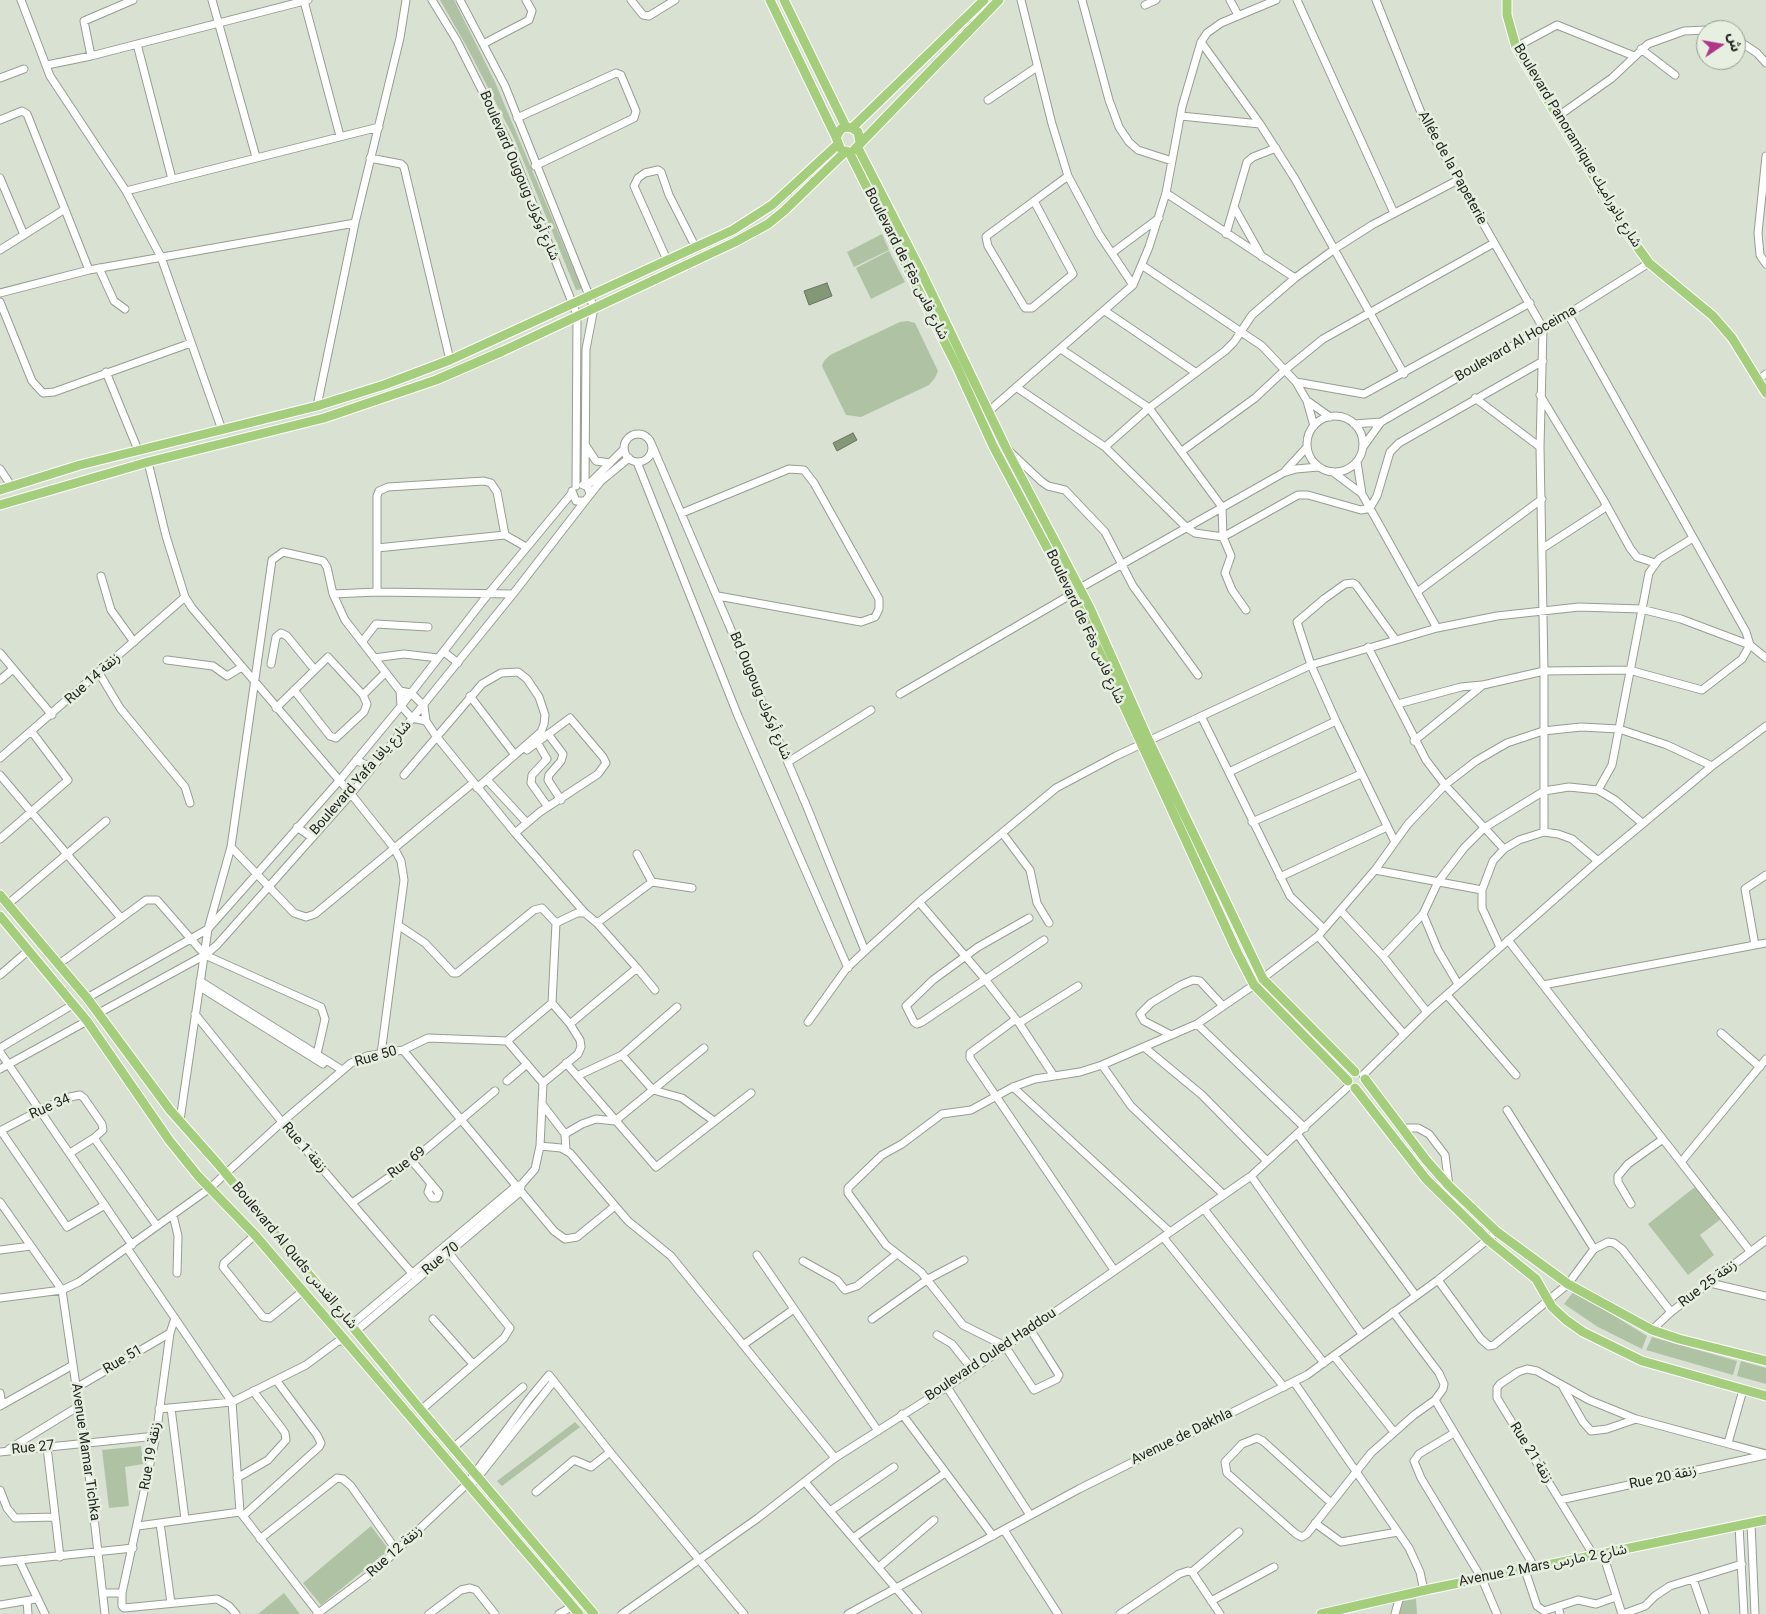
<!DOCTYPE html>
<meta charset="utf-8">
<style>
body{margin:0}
#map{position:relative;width:1766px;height:1614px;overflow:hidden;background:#d9e1d3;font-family:Roboto,"Noto Sans Arabic",sans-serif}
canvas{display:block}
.north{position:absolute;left:1696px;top:20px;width:50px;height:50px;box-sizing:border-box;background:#e6efe0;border:1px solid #989f94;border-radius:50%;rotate:78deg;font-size:14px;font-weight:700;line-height:20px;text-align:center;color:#242722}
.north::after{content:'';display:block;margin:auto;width:18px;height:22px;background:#b03689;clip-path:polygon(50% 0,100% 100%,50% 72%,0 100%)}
</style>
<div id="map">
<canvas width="1766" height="1614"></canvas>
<div class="north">ش</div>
</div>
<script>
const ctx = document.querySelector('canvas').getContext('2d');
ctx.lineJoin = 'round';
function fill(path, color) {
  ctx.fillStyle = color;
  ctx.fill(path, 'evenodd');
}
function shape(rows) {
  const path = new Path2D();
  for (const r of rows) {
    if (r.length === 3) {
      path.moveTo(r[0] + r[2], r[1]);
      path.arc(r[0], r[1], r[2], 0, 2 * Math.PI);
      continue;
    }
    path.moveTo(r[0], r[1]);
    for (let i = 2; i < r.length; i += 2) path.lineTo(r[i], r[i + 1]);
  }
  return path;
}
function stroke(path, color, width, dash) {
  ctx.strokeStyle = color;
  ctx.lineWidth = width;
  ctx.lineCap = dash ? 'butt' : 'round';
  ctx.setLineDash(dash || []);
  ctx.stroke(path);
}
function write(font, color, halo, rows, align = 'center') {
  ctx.font = font + ' Roboto,"Noto Sans Arabic",sans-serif';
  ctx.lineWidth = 5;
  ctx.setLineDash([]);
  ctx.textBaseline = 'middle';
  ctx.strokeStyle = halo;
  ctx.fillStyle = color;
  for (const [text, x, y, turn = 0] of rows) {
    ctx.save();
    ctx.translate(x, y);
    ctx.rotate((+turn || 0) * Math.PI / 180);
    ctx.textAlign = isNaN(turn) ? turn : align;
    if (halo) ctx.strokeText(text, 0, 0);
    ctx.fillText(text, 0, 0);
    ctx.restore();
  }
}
fill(shape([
 [440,0,454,0,495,82,582,289,576,290,514,138,467,47],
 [882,234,889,250,854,267,847,252],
 [889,251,905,282,871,299,856,268],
 [908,321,915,323,938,371,935,378,929,385,861,417,846,415,822,366,824,361,830,355,900,322],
 [1695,1187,1721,1219,1700,1235,1714,1255,1688,1275,1648,1224],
 [1574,1291,1647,1336,1642,1349,1598,1327,1564,1304],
 [1652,1337,1737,1361,1733,1375,1646,1350],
 [1741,1361,1766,1368,1766,1384,1737,1376],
 [575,1422,580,1427,502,1486,497,1481],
 [141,1446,143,1464,125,1467,129,1506,109,1508,102,1450],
 [371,1526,389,1550,321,1605,303,1583],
 [284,1593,300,1614,258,1614],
 [1416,1599,1417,1614,1399,1614,1403,1601]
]), '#b0c2a4');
const water = shape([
 [827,283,832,296,809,305,804,291,827,283],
 [853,433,857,440,837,451,833,443,853,433]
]);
fill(water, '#849777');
stroke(water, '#67755e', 1);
const minor = shape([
 [21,0,50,76,126,191],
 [212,0,256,157],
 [432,0,457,41,509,144,577,315,576,486],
 [460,0,505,86,594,308,586,349,585,485],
 [631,0,643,15,649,16,675,0],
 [1021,0,1052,124,1068,176,1099,234,1133,285],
 [1082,0,1109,100,1119,127,1129,142,1138,150,1172,161],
 [1230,0,1238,15],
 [1297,0,1394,213],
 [1376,0,1424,120,1543,328,1540,447,1544,671,1544,832],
 [304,1,340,136],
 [1145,5,1156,0],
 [1736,39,1757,53,1766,63],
 [1201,42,1260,124,1295,179,1404,374],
 [137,44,172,179],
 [483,44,529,20,532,11,526,0],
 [1516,47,1557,25,1634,56],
 [1641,49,1675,75],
 [91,56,84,21,133,0],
 [47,65,91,56,308,0],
 [0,78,24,69],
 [988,100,1037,67],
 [1181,116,1260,124],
 [1557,117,1612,78,1648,44,1684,31,1706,30],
 [517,118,616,73,621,75,636,111,634,118,535,166],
 [0,120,22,111,27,114,89,270],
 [1766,156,1758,233,1760,255,1766,264],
 [370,158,401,164,404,167,450,360],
 [0,178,24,235],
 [1166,193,1295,278],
 [1034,201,1073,274,1032,308,1025,308,988,246,986,237,988,235,1034,201,1068,176],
 [1234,207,1262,257],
 [1226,234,1247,162,1253,157,1276,148],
 [0,250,65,209],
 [1112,253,1159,218],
 [667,260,634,186,638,178,645,173,658,170,661,172,669,195,696,248],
 [1143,266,1262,346,1296,382,1307,401,1314,426],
 [99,268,114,301,125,309],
 [0,293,89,270,355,223],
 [0,302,32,381,43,393,54,392,191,343],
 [1105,311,1195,372],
 [1061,349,1149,408,1222,507,1223,537,1231,556,1225,573,1232,590,1246,610],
 [106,372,138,450],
 [1758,380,1766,374],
 [1296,382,1364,394,1530,303],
 [1016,387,1105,447,1187,528,1195,533,1223,537,1298,495,1308,495,1361,510,1370,508,1377,496,1390,452,1399,443,1543,361],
 [1540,395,1603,499,1630,548,1637,557,1655,563],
 [1475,398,1540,447],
 [1309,402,1330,417],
 [317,406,355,223,400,38,406,0],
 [989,411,1133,285,1149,247,1166,193,1182,107,1201,42,1207,33,1221,23,1276,0],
 [1335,444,28],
 [1354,424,1381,422],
 [222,430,161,257,126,191,379,127],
 [638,448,14],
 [651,443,807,807,865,951],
 [586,446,596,461,610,463],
 [1105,447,1149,408,1225,351,1234,342,1252,315,1295,278,1336,248,1372,225,1458,180],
 [1363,447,1381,422,1568,314,1649,263],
 [1007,449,1041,481,1048,486,1065,490,1105,532,1133,586,1198,675],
 [1182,451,1255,398,1286,369,1323,339,1494,243],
 [148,462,166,536,185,597,192,608,351,794,394,848,401,861,404,880,381,1054],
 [637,462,738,716,848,968],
 [1357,462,1362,494,1437,628],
 [0,469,12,487],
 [1285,471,1307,447],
 [1333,472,1361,493],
 [583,485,587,486,590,493],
 [587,486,624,449],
 [572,491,576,501,585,501,601,481,629,458],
 [682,513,789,469,804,470,814,483,879,599,879,609,875,617,861,622,718,596],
 [377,548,505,535],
 [1543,548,1603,509,1606,505],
 [101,576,111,610,134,642],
 [1080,588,1283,473,1296,469,1318,467],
 [377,592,377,496,379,491,388,487,484,481,491,483,497,492,505,535,526,547],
 [1417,592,1542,499],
 [333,594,327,567,323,561,283,552,272,560,231,847,294,913,306,917,315,914,473,783],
 [1395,639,1356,585,1353,583,1345,584,1324,599,1297,622,1311,665,1336,721,1395,842],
 [362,642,376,624,428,627],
 [1368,647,1426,760,1445,785,1504,849],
 [444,652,458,663],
 [0,653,52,715],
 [374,658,404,654,438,658],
 [167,660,213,666,227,676,242,667],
 [271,664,276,637,281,633,287,636,314,669],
 [99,673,120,708,185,787,190,803],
 [0,680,13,669],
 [294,690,330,736,336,738,364,712,367,704,363,695],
 [400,691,411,693,424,706,426,721,436,736,515,833,585,913],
 [900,694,1072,594],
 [470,696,515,755],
 [1398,704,1461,687,1482,685],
 [276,708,328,657,363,695,385,673],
 [1201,716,1290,896,1324,929],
 [426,721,412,718,401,706,400,691,345,620,333,594,377,592,513,594],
 [548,734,563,754,561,761,549,775,548,780,561,800],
 [1414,741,1483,685,1544,671,1629,670,1702,690,1742,659,1750,645,1746,632,1568,314],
 [537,742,547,759,532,775,531,783,548,807],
 [0,758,185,597],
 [356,760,372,768],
 [788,762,871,710],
 [1229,772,1336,721],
 [0,775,121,918],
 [404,775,482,684,501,673,518,672,527,679,539,697,545,715,544,724,541,732,477,788],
 [489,782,527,823],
 [1598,790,1612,765,1649,573,1659,559,1693,538],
 [1252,822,1361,774],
 [297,827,311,837],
 [515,833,540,812,598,774,606,763,603,757,570,718,527,750],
 [1003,834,1030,870,1037,903,1049,923],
 [0,839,68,780,32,732],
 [1375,870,1482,890],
 [1280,877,1387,827],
 [652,882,692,888],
 [919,902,984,978,1019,1023,1054,1076],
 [8,904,106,821],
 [1341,911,1383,956,1427,1012],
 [1029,918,978,947,933,980,906,1006,914,1022,917,1024,922,1022,1044,940],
 [597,923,652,882,637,854],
 [398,925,425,943,453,973,457,973,534,910,542,908,556,923],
 [1318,936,1404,1034],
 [1508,940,1750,1251],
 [1755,945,1745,889,1766,875],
 [1500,947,1482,908,1482,890,1493,861,1504,849,1519,840,1544,832,1558,834,1572,839,1598,861],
 [1383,956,1423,914],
 [59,964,146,900,157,900,205,955,321,1007,325,1019,317,1054],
 [637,968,655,990],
 [0,975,29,950],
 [200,981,342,1070],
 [1458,984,1438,950,1423,914,1438,882,1464,848,1484,828,1544,791,1569,787,1598,790,1615,800,1642,823],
 [1543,985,1766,943],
 [200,987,323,1064],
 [1447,995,1516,1075],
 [87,998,208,929,339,781,401,706,489,593,572,493],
 [552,1003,556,923,577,913,585,913,597,923,637,968,570,1024],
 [99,1013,205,955,217,945,351,794,513,594,585,501],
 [195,1014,282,1122,417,1279],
 [1016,1019,970,1053,970,1058,1114,1270],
 [808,1022,846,969,865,951,919,902,1056,788,1116,756,1311,665,1437,628,1497,616,1579,607,1641,609,1681,619,1750,645,1766,658],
 [1019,1023,1078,986],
 [1197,1024,1305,1128],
 [1721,1033,1760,1067],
 [1171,1035,1144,1021,1140,1014,1151,1003,1181,985,1193,980,1200,981,1223,1006],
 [507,1041,543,1083],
 [1144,1047,1202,1095,1267,1161],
 [0,1048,74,1004],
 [403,1050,554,1231,565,1239,577,1237,615,1206],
 [0,1052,132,1245],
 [622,1055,653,1090,682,1098,714,1121],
 [566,1063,656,1167,751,1093],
 [1102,1065,1131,1106,1224,1195],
 [0,1069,87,1021],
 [1363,1075,1427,1012,1598,861,1712,766,1766,726],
 [577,1076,622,1055,677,1007],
 [507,1081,527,1064],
 [1013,1087,1170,1232],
 [542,1104,565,1134,566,1150],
 [1507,1110,1594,1249],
 [180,1120,208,929,231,847],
 [1402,1128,1418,1128,1429,1134,1445,1155,1449,1186],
 [0,1131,40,1110,70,1097,80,1095,84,1098,102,1124,103,1130,94,1138,70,1153],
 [1,1131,67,1227,105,1205],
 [565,1134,582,1124,596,1119,615,1121,704,1048],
 [1298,1135,1416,1296],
 [94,1138,157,1226],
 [540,1146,561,1148,570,1153,628,1221,671,1256,835,1458],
 [412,1161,439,1193,437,1198,432,1198,428,1192,431,1183],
 [1682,1161,1766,1059],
 [1251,1176,1362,1334],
 [0,1202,62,1290,89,1474,105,1614],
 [352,1203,412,1161,495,1091],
 [1631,1204,1618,1182,1618,1176,1628,1164,1663,1139],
 [1204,1209,1324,1363],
 [173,1215,178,1236,177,1273],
 [255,1235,224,1263,223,1267,263,1317,270,1318,303,1291],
 [1163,1237,1284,1387],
 [127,1248,232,1402,240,1512,319,1614],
 [0,1250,31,1246],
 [757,1255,878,1431],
 [803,1261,837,1280,845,1290,857,1286,897,1254],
 [1438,1280,1481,1339,1489,1346,1494,1345,1568,1284,1594,1249,1608,1242,1614,1243,1622,1249,1671,1312],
 [1710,1283,1766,1296],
 [0,1298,62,1290,79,1282,210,1188,282,1122,351,1063,367,1056,403,1050,428,1038,507,1041,552,1003],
 [433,1319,473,1364],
 [872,1319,928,1279,964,1260],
 [351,1325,515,1187,522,1184,535,1169,540,1146,543,1083,578,1054,581,1047,580,1040,570,1024,552,1003],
 [1030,1329,1059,1375,1057,1379,1034,1390,1005,1346,963,1325,921,1272,886,1245,848,1193,848,1188,882,1155,902,1144,942,1114,971,1110,1013,1087,1035,1079,1080,1072,1102,1065,1197,1024,1254,985,1318,936,1375,870,1408,824,1445,785,1476,761,1507,743,1543,731,1581,727,1619,729,1667,745,1712,766],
 [1652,1330,1671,1312,1766,1240],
 [356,1331,520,1192,521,1187],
 [937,1335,952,1344,972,1369],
 [743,1345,794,1309],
 [1334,1356,1394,1432],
 [1294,1382,1409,1548,1420,1572,1424,1591],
 [947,1387,1030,1515],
 [1563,1387,1583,1422,1591,1431,1607,1429,1636,1419],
 [76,1388,170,1333],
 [0,1393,2,1405],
 [1435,1400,1535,1568],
 [0,1406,73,1365],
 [171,1408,185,1519],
 [159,1409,232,1402,306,1365,337,1342,344,1340],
 [421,1410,504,1338,510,1328,444,1247],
 [902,1414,993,1536],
 [1454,1433,1419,1454,1414,1461,1421,1478,1482,1579,1497,1614],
 [1728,1443,1743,1390],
 [47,1447,60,1557],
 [453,1448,523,1387],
 [9,1449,79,1406],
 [0,1452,156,1436],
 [237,1478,268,1460,286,1440,285,1433,280,1426,253,1391],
 [475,1481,554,1381],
 [805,1482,918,1614],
 [0,1490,7,1508,15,1518,55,1517],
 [536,1492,574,1460,591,1467,610,1452],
 [1560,1500,1766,1455],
 [1330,1502,1263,1441,1257,1438,1242,1444,1225,1462,1227,1473,1296,1534,1302,1537,1307,1534,1371,1453,1414,1415,1435,1400,1443,1389,1444,1384,1439,1373,1393,1312],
 [830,1511,894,1467],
 [243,1516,319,1447,321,1443,317,1435,276,1380],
 [160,1523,171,1603],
 [1315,1523,1341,1542,1398,1532],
 [1751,1523,1755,1614],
 [138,1526,240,1512],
 [1739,1526,1744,1614],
 [1004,1530,1058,1614],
 [853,1538,945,1473],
 [260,1539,337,1478,343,1479,351,1486,397,1551],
 [1603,1554,1622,1614],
 [1594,1556,1497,1398,1497,1388,1500,1384,1518,1372,1527,1369,1537,1371,1589,1400,1636,1419,1766,1454],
 [0,1562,133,1548],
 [20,1562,45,1614],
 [879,1567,934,1520],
 [1525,1570,1537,1606,1544,1611,1578,1600,1596,1604,1616,1597],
 [1192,1572,1220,1614],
 [1693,1579,1705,1614],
 [103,1593,122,1593,122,1606,124,1608,217,1599,229,1606,236,1614],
 [122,1593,156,1436,170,1333,175,1318],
 [27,1601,28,1614],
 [1211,1601,1274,1567],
 [0,1605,36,1599],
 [1558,1607,1560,1614],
 [317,1614,376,1570,467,1484,529,1399,549,1375,610,1452,744,1614],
 [429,1614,461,1590,470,1588,476,1590,495,1614],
 [559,1614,573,1606],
 [622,1614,758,1518,835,1458,947,1387,1251,1176,1350,1085],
 [848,1614,1079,1489,1307,1375,1438,1280,1497,1232],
 [1120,1614,1179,1574,1188,1571,1192,1572,1239,1532],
 [1395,1614,1400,1596],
 [1623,1614,1645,1606,1655,1596,1670,1586,1742,1564]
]);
const major = shape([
 [770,0,836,137],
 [784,0,846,127],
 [1507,0,1507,15,1516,47,1626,231,1649,263,1713,316,1732,338,1766,393],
 [852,128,984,0],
 [840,148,836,137,841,129,846,127,852,128,858,132,860,143],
 [858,148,920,269,1006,448,1090,608,1149,741,1263,979,1355,1072],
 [854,150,999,0],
 [849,152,957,367,993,446,1080,610,1237,952,1254,985,1348,1081],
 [0,490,80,465,317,406,384,385,450,360,733,230,772,205,837,145],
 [0,505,148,462,324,418,436,380,503,351,735,242,768,224,784,211,846,151],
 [0,895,87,998,170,1110,217,1163,421,1410,594,1614],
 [0,916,87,1021,169,1140,198,1176,255,1235,579,1614],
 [1365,1079,1426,1160,1449,1186,1497,1232,1568,1284,1652,1330,1679,1339,1766,1361],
 [1355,1088,1426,1179,1488,1240,1536,1279,1552,1307,1566,1320,1583,1332,1642,1361,1766,1396],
 [1321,1614,1430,1589,1766,1520]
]);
stroke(minor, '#969e91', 9);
stroke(major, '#fff', 11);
stroke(minor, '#fff', 7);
stroke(major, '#a5ce7c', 9);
write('14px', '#242722', '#e6efe0', [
 ["Boulevard Panoramique شارع بانوراميك",1577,146,59],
 ["Allée de la Papeterie",1452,168,61],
 ["Boulevard Ougoug شارع أوكوك",519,176,67],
 ["Boulevard de Fès شارع فاس",906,264,63],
 ["Boulevard Al Hoceima",1516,344,-30],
 ["Boulevard de Fès شارع فاس",1085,627,65],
 ["Rue 14 زنقة",93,679,-42],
 ["Bd Ougoug شارع أوكوك",760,696,67],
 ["Boulevard Yafa شارع يافا",361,778,-49],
 ["Rue 50",376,1057,-16],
 ["Rue 34",50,1107,-24],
 ["Rue 1 زنقة",304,1148,49],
 ["Rue 69",407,1163,-37],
 ["Boulevard Al Quds شارع القدس",294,1256,50],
 ["Rue 70",441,1259,-40],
 ["Rue 25 زنقة",1708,1284,-37],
 ["Boulevard Ouled Haddou",991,1355,-34],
 ["Rue 51",123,1360,-31],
 ["Avenue de Dakhla",1182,1437,-26],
 ["Rue 27",33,1448,-6],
 ["Avenue Mamar Tichka",85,1452,82],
 ["Rue 21 زنقة",1531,1453,58],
 ["Rue 19 زنقة",151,1456,-80],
 ["Rue 20 زنقة",1663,1478,-12],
 ["Rue 12 زنقة",395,1552,-42],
 ["Avenue 2 Mars شارع 2 مارس",1543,1566,-11]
]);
</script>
